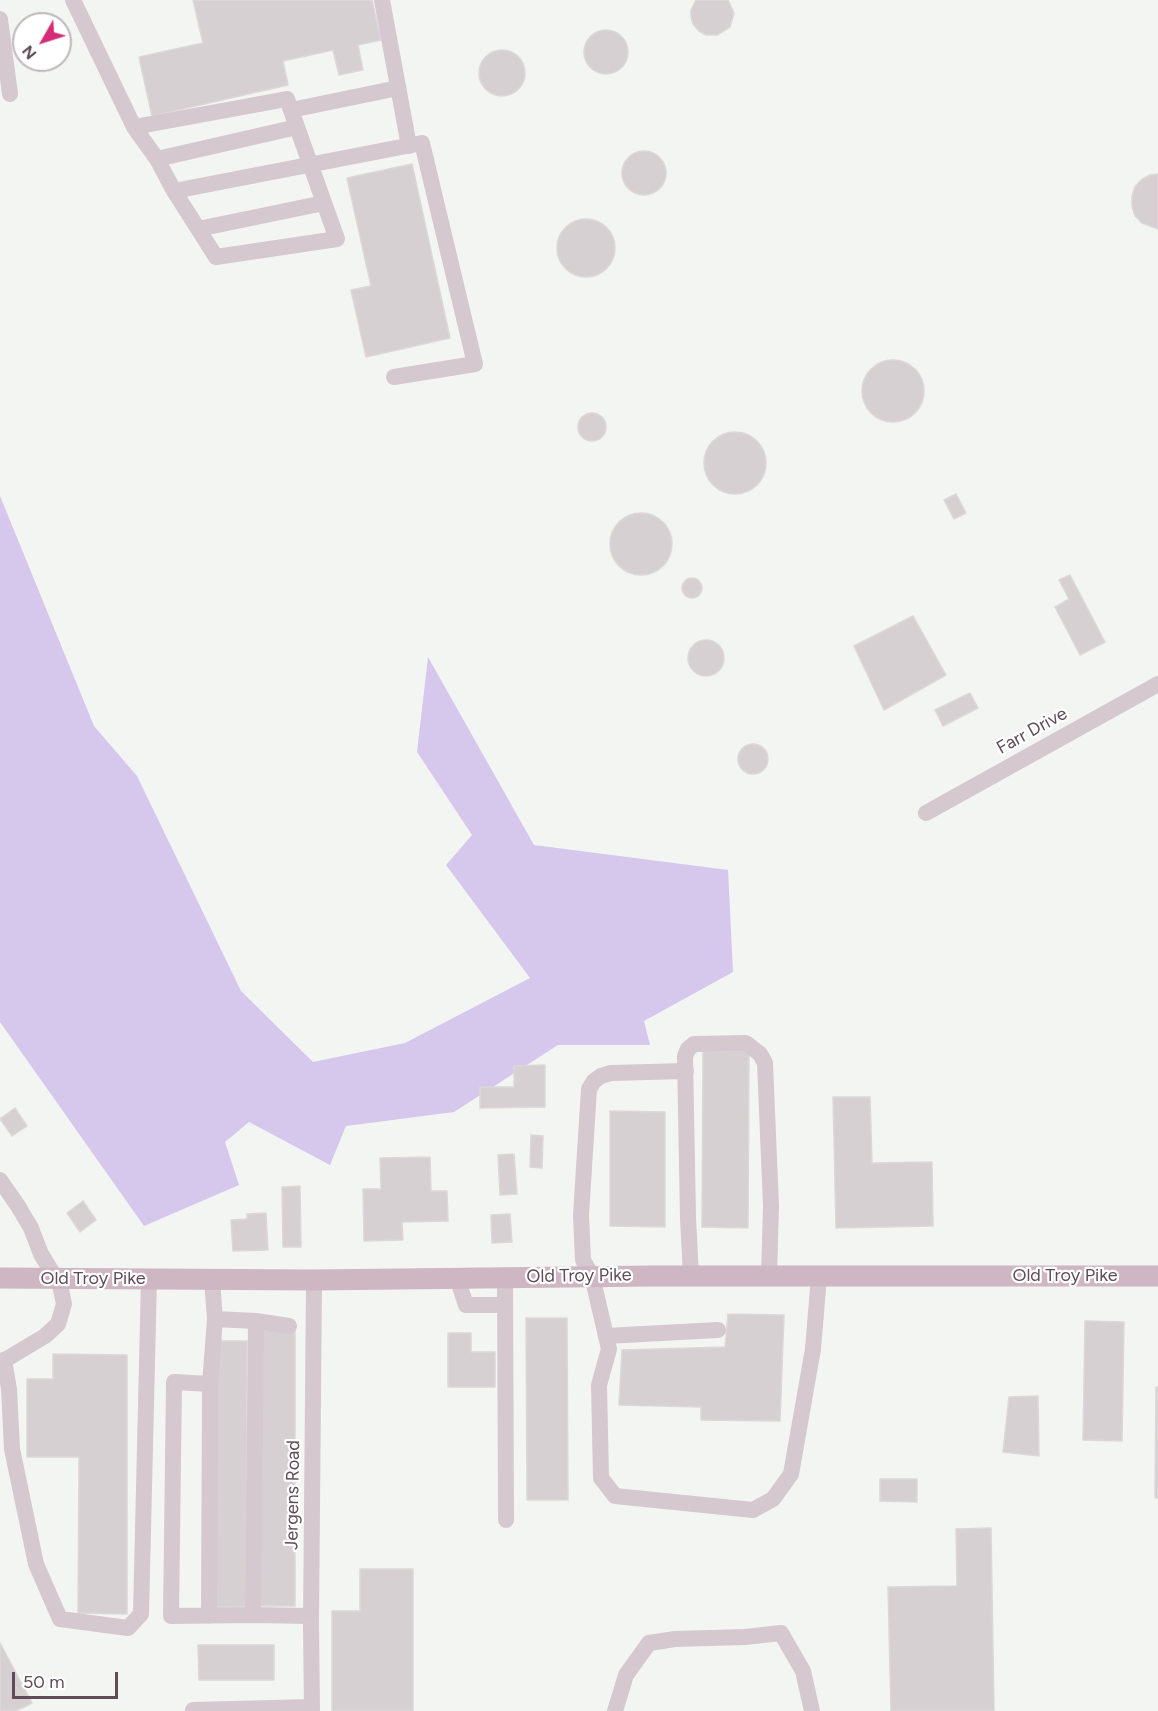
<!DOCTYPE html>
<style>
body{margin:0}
#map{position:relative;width:1158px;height:1711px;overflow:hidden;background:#f3f5f3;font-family:Figtree,sans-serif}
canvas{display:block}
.north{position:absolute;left:12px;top:12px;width:60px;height:60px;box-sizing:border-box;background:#fff;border:2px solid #bfb7bb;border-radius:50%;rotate:231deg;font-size:16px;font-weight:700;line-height:24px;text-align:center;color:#5f4c56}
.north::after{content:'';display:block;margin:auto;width:21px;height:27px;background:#d52d75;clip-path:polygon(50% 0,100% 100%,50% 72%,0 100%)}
.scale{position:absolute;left:12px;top:1672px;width:106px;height:27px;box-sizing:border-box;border:3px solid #5f4c56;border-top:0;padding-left:8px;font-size:18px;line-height:21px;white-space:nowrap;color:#5f4c56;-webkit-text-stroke:4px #fff;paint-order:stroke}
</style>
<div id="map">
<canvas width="1158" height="1711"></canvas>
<div class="north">N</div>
<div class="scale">50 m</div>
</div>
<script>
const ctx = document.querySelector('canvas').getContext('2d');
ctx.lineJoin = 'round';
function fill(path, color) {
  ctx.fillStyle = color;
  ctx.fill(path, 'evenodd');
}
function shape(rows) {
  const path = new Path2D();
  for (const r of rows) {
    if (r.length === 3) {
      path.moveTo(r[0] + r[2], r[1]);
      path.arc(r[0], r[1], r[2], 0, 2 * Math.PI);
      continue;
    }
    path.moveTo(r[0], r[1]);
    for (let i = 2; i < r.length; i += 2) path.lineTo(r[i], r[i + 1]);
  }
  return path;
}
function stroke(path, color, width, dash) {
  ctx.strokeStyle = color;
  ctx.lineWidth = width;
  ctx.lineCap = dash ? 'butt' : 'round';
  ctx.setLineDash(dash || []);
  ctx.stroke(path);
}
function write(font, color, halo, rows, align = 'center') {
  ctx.font = font + ' Figtree,sans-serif';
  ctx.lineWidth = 4.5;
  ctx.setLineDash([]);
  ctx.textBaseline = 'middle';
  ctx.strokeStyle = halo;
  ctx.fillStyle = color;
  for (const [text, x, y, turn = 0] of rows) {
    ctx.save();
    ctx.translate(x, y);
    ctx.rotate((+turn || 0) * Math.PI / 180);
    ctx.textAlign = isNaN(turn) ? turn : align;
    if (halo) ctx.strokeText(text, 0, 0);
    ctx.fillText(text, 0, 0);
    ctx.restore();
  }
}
fill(shape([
 [0,496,94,726,137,776,241,991,313,1062,405,1043,530,978,446,865,472,835,417,752,428,657,534,845,728,870,733,972,644,1021,650,1045,558,1045,454,1112,346,1126,330,1165,249,1122,225,1142,239,1185,144,1226,0,1022]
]), '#d6c7ed');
const building = shape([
 [193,0,372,0,381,40,358,45,363,70,339,75,333,50,283,61,288,85,152,116,139,57,203,43,193,0],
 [696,0,728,0,734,13,730,27,717,35,706,35,699,31,693,24,691,17,691,10,696,0],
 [606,52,22],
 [502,73,23],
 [644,173,22],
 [412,164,450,338,366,357,351,290,371,286,347,178,412,164],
 [1158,174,1158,229,1142,223,1135,216,1132,206,1132,196,1135,187,1141,180,1150,175,1158,174],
 [586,248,29],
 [893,391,31],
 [592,427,14],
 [735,463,31],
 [956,494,966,513,954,519,944,500,956,494],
 [641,544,31],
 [1070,575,1105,642,1080,655,1055,607,1069,599,1059,580,1070,575],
 [692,588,10],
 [913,616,946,675,884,710,854,646,913,616],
 [706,658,18],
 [970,693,978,708,943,726,935,710,970,693],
 [753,759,15],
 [703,1051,749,1051,748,1228,702,1227,703,1051],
 [545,1065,545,1107,480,1108,480,1087,514,1087,514,1066,545,1065],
 [833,1097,870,1097,872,1163,932,1162,933,1226,836,1228,833,1097],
 [15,1108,27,1126,12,1136,0,1119,15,1108],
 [610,1111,665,1112,665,1227,610,1226,610,1111],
 [531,1135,543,1136,542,1168,530,1167,531,1135],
 [514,1154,517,1194,500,1195,498,1155,514,1154],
 [430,1157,431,1191,447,1191,448,1221,402,1222,403,1240,364,1241,363,1189,381,1189,380,1158,430,1157],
 [300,1186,301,1247,283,1247,282,1187,300,1186],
 [83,1201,96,1220,80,1232,67,1213,83,1201],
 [266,1213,268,1250,233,1251,231,1220,247,1219,247,1214,266,1213],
 [510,1214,512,1242,492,1243,491,1215,510,1214],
 [728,1314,784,1315,780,1421,701,1420,701,1407,619,1405,622,1350,725,1347,728,1314],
 [526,1318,567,1318,568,1500,527,1500,526,1318],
 [1085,1321,1124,1322,1122,1441,1083,1440,1085,1321],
 [260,1330,295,1330,295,1606,260,1606,260,1330],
 [448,1333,471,1333,471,1352,495,1352,495,1387,448,1387,448,1333],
 [216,1341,247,1341,246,1607,214,1607,216,1341],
 [53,1354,127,1355,127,1614,78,1613,79,1457,27,1457,27,1379,53,1379,53,1354],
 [1156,1387,1158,1387,1158,1498,1155,1498,1156,1387],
 [1038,1396,1039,1456,1003,1452,1009,1397,1038,1396],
 [880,1479,917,1479,917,1502,880,1501,880,1479],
 [991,1528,994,1711,891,1711,888,1587,957,1586,956,1529,991,1528],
 [360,1569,413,1569,413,1711,332,1711,332,1611,360,1611,360,1569],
 [0,1643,32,1703,16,1711,0,1711,0,1643],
 [198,1645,274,1645,274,1680,199,1680,198,1645]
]);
fill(building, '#d6d0d2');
stroke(building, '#ddd7d9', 1.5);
stroke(shape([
 [73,0,134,127,157,159,174,191,216,257,337,239,287,99,134,127],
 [382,0,409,146],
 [0,19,10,94],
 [291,110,398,88],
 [157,159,297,127],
 [174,191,422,143,475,364,394,377],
 [198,229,324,203],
 [926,813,1158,684],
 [686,1071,611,1073,601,1076,594,1081,589,1089,581,1215,583,1260,592,1276,609,1349,599,1385,601,1478,615,1496,753,1510,773,1499,791,1474,813,1349,819,1276],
 [0,1180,18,1206,31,1228,41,1254,60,1285,64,1304,58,1324,45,1336,0,1363],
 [691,1276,688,1218,685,1056,688,1049,694,1044,746,1043,760,1054,765,1063,771,1206,769,1276],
 [505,1277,506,1520],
 [457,1278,466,1305,505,1305],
 [256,1321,289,1326],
 [606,1336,718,1330],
 [4,1360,9,1389,12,1449,36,1564,60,1619,128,1628,141,1614,149,1279],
 [210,1384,215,1319],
 [253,1615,311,1616],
 [209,1616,210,1384,174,1382,171,1616,253,1615,256,1321,215,1319,212,1280],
 [193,1710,312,1707],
 [312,1711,311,1622,314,1280],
 [615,1711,626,1675,649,1643,675,1639,745,1637,781,1633,803,1671,812,1711]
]), '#d5c8cf', 16);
stroke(shape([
 [0,1278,314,1280,653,1276,1158,1276]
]), '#ceb6c2', 21);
write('18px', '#5f4c56', '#fff', [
 ["Farr Drive",1032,731,-29],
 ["Old Troy Pike",579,1276,-1],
 ["Old Troy Pike",1065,1276],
 ["Old Troy Pike",93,1279],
 ["Jergens Road",293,1495,-89]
]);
</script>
